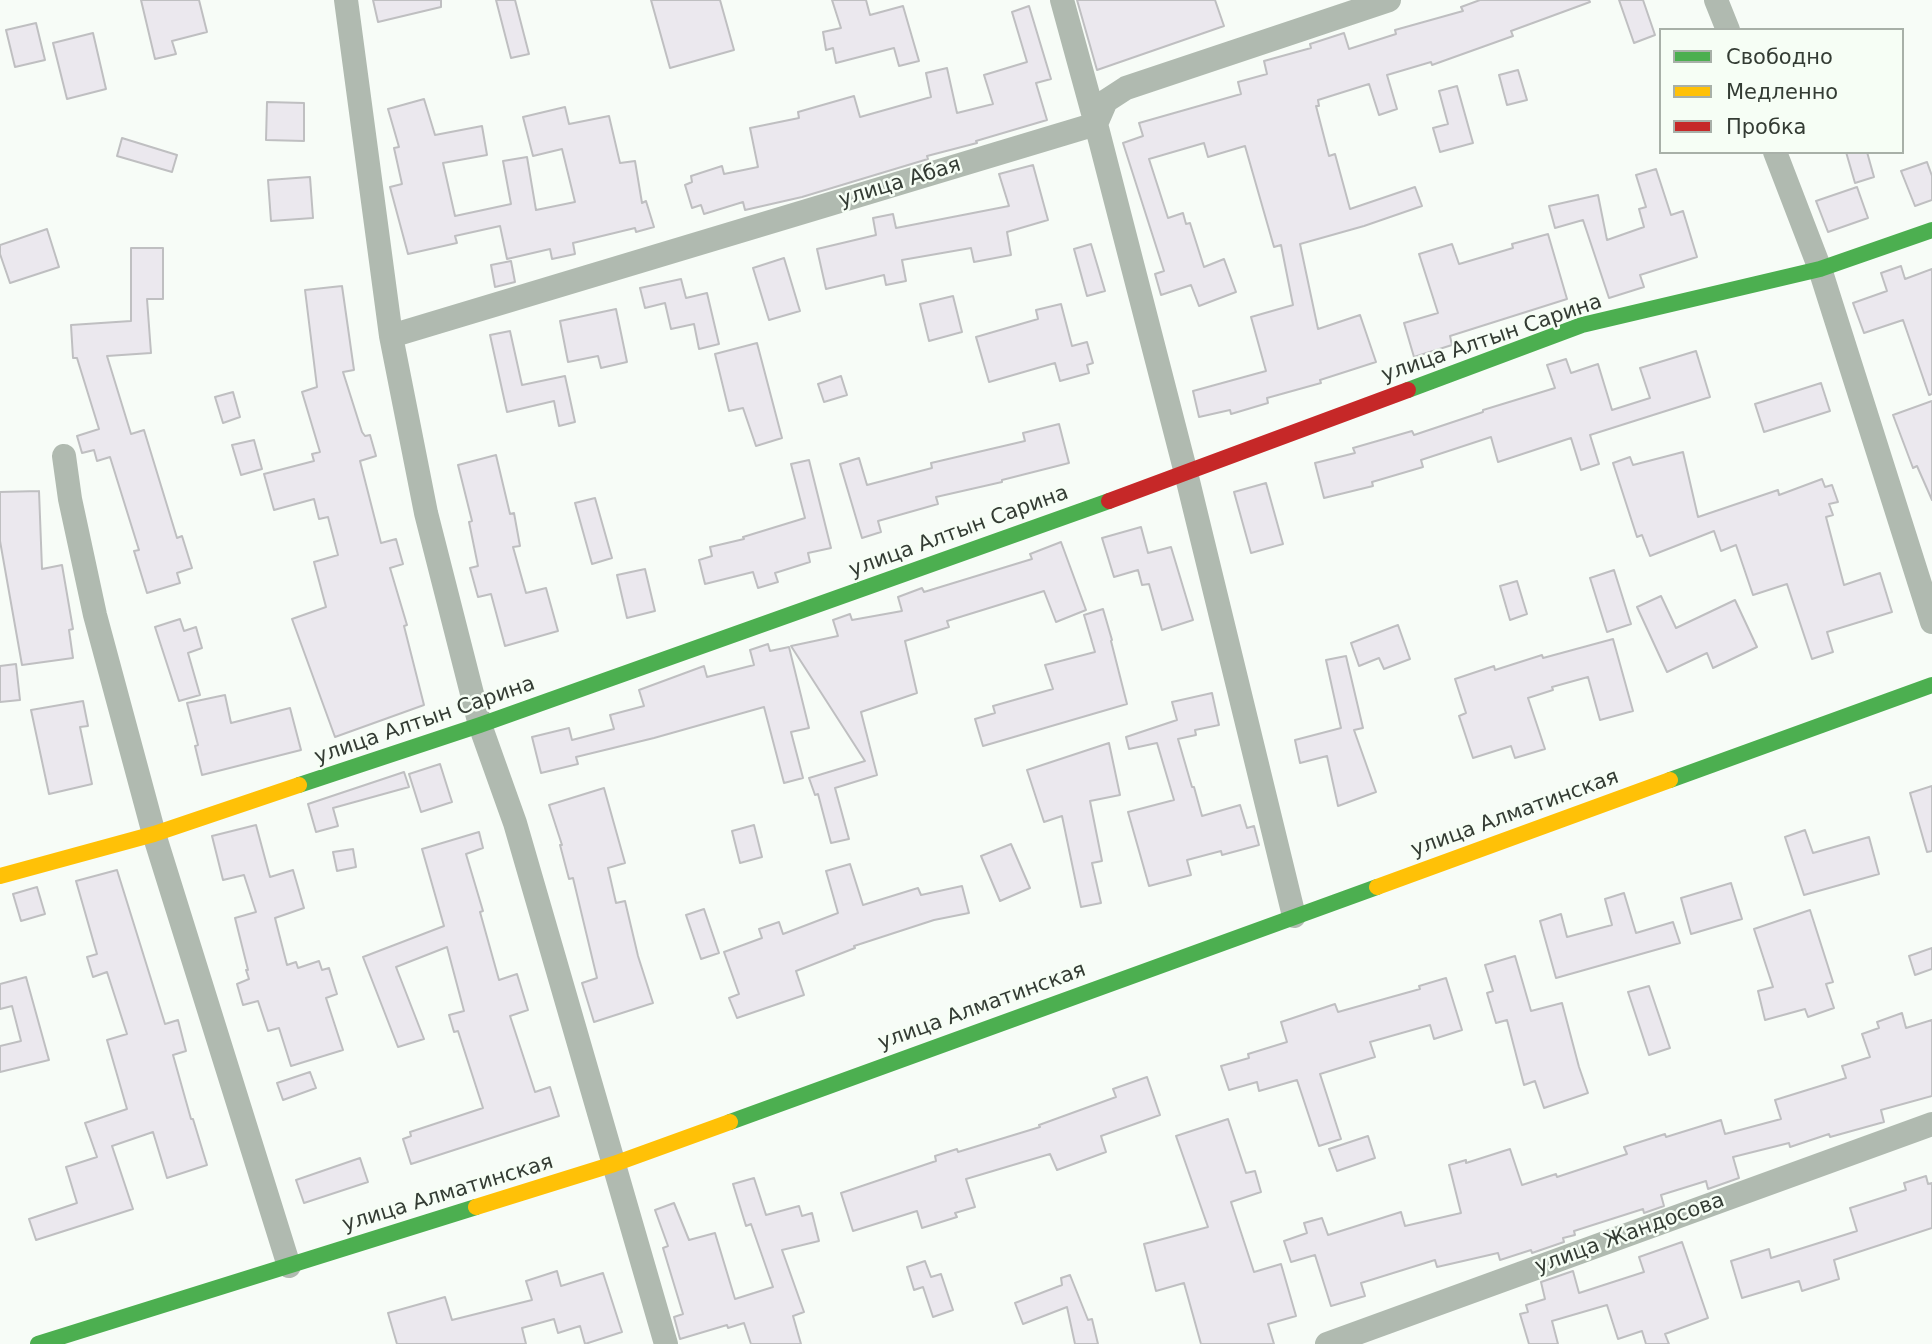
<!DOCTYPE html>
<meta charset="utf-8">
<style>
body{margin:0}
#map{position:relative;width:1932px;height:1344px;overflow:hidden;background:#f7fcf7;font-family:"DejaVu Sans",sans-serif}
canvas{display:block}
.legend{position:absolute;left:1659px;top:28px;width:245px;height:126px;box-sizing:border-box;background:#f6fef5;border:2px solid #a8b0a8;margin:0;padding:9px 12px;list-style:none;font-size:21px;color:#343c34}
.legend li{display:flex;align-items:center;gap:14px;height:35px}
.legend b{width:35px;border:2px solid #a8b0a8}
</style>
<div id="map">
<canvas width="1932" height="1344"></canvas>
<ul class="legend">
<li><b style="height:9px;background:#4caf50"></b>Свободно</li>
<li><b style="height:9px;background:#ffc107"></b>Медленно</li>
<li><b style="height:9px;background:#c62828"></b>Пробка</li>
</ul>
</div>
<script>
const ctx = document.querySelector('canvas').getContext('2d');
ctx.lineJoin = 'round';
function fill(path, color) {
  ctx.fillStyle = color;
  ctx.fill(path, 'evenodd');
}
function shape(rows) {
  const path = new Path2D();
  for (const r of rows) {
    path.moveTo(r[0], r[1]);
    for (let i = 2; i < r.length; i += 2) path.lineTo(r[i], r[i + 1]);
  }
  return path;
}
function stroke(path, color, width, dash) {
  ctx.strokeStyle = color;
  ctx.lineWidth = width;
  ctx.lineCap = dash ? 'butt' : 'round';
  ctx.setLineDash(dash || []);
  ctx.stroke(path);
}
function write(font, color, halo, rows, align = 'center') {
  ctx.font = font + ' "DejaVu Sans",sans-serif';
  ctx.lineWidth = 5;
  ctx.setLineDash([]);
  ctx.textBaseline = 'middle';
  ctx.strokeStyle = halo;
  ctx.fillStyle = color;
  for (const [text, x, y, turn = 0] of rows) {
    ctx.save();
    ctx.translate(x, y);
    ctx.rotate((+turn || 0) * Math.PI / 180);
    ctx.textAlign = isNaN(turn) ? turn : align;
    if (halo) ctx.strokeText(text, 0, 0);
    ctx.fillText(text, 0, 0);
    ctx.restore();
  }
}
const building = shape([
 [141,0,199,0,207,32,172,41,176,54,155,59,141,0],
 [373,0,441,0,441,7,378,22,373,0],
 [496,0,515,0,529,54,511,58,496,0],
 [651,0,720,0,734,50,670,68,651,0],
 [832,0,866,0,870,15,903,6,919,61,899,66,894,48,836,63,833,48,826,50,823,32,841,28,832,0],
 [1077,0,1215,0,1224,26,1097,70,1077,0],
 [1480,0,1589,0,1590,2,1511,31,1513,36,1432,65,1431,62,1387,75,1397,109,1379,115,1369,84,1318,100,1319,106,1316,106,1329,156,1335,154,1350,209,1415,187,1422,206,1364,226,1300,244,1318,329,1360,315,1376,362,1320,380,1321,383,1267,398,1268,403,1231,414,1230,410,1199,417,1193,391,1266,371,1251,317,1293,305,1281,245,1274,247,1245,146,1208,157,1204,143,1149,159,1168,218,1183,213,1186,224,1190,223,1204,267,1224,259,1236,292,1199,306,1191,285,1161,295,1155,274,1164,271,1123,143,1143,136,1139,123,1241,94,1238,82,1267,74,1264,61,1311,48,1310,44,1344,33,1349,49,1396,34,1395,30,1463,11,1461,7,1480,0],
 [1619,0,1643,0,1655,35,1634,43,1619,0],
 [1029,6,1051,79,1036,83,1047,120,976,141,977,143,927,156,928,159,802,197,745,210,743,202,704,214,701,205,692,208,685,185,692,182,691,176,722,166,724,174,758,167,750,128,799,118,798,112,854,96,860,117,931,97,926,73,947,68,957,113,993,104,984,75,1027,62,1012,12,1029,6],
 [36,23,45,60,15,67,6,30,36,23],
 [93,33,106,89,67,99,53,43,93,33],
 [1518,70,1527,100,1507,105,1499,75,1518,70],
 [1457,86,1473,143,1440,152,1433,128,1448,124,1439,91,1457,86],
 [424,99,435,135,482,126,487,155,443,163,455,216,511,204,503,161,527,157,536,210,575,202,562,149,533,156,523,117,565,107,569,124,609,116,620,163,635,161,642,203,646,201,654,227,636,232,635,228,573,243,575,254,552,259,550,249,507,259,500,226,455,236,457,243,408,254,390,187,402,184,394,148,399,147,388,109,424,99],
 [267,102,304,103,304,141,266,140,267,102],
 [122,138,177,155,172,172,117,156,122,138],
 [1846,152,1867,152,1874,177,1855,183,1846,152],
 [1927,162,1932,176,1932,200,1915,206,1901,171,1927,162],
 [1033,165,1048,220,1007,232,1011,255,974,262,971,248,902,260,906,281,886,285,884,275,826,289,817,249,876,235,873,218,893,214,896,228,1009,206,999,174,1033,165],
 [1656,169,1671,215,1683,211,1697,257,1640,275,1644,287,1609,298,1583,220,1555,228,1549,206,1598,195,1607,240,1644,227,1639,209,1646,207,1636,175,1656,169],
 [310,177,313,218,271,221,268,180,310,177],
 [1857,187,1868,218,1828,232,1816,201,1857,187],
 [47,229,59,267,10,283,0,254,0,245,47,229],
 [1548,234,1567,299,1450,336,1452,345,1414,357,1404,323,1438,313,1419,254,1452,244,1459,264,1513,248,1512,244,1548,234],
 [1091,244,1105,291,1087,296,1074,249,1091,244],
 [131,248,163,248,163,299,147,299,151,353,107,356,131,434,144,430,177,538,182,536,192,568,177,573,180,583,147,593,134,551,139,550,110,457,97,461,94,450,82,453,77,436,99,429,77,358,73,358,71,325,131,321,131,248],
 [784,258,800,311,769,320,753,268,784,258],
 [511,261,515,282,495,287,491,265,511,261],
 [1901,266,1905,279,1932,269,1932,394,1929,395,1903,320,1864,333,1853,303,1887,291,1881,273,1901,266],
 [681,279,686,298,707,293,719,344,699,349,694,324,671,329,665,303,645,308,640,288,681,279],
 [342,286,354,370,343,372,362,432,365,436,370,435,376,456,360,461,381,543,396,539,403,564,390,568,407,625,404,626,424,705,335,737,292,619,326,607,314,562,338,555,328,517,319,519,314,499,274,510,264,474,314,461,312,454,320,452,302,392,317,387,305,290,342,286],
 [953,296,962,332,929,341,920,304,953,296],
 [1061,304,1072,346,1087,342,1093,363,1087,365,1089,373,1060,381,1055,363,989,382,976,337,1038,319,1036,310,1061,304],
 [616,309,627,362,601,368,598,356,568,362,560,321,616,309],
 [510,331,522,385,565,376,575,422,559,426,554,401,507,412,490,335,510,331],
 [757,343,782,438,756,446,743,408,729,411,715,354,757,343],
 [1696,351,1710,397,1590,435,1599,464,1581,470,1571,438,1498,462,1491,437,1421,460,1423,467,1372,482,1373,486,1324,498,1315,463,1355,453,1353,448,1412,431,1414,435,1483,412,1483,410,1555,388,1547,365,1566,359,1571,373,1598,364,1612,410,1650,398,1640,368,1696,351],
 [841,376,847,395,824,402,818,384,841,376],
 [1821,383,1830,411,1764,432,1755,404,1821,383],
 [233,392,240,417,223,423,215,397,233,392],
 [1932,401,1932,500,1917,466,1913,468,1893,415,1932,401],
 [1059,424,1069,463,1002,480,1002,482,936,497,938,504,878,521,881,532,862,538,840,464,859,458,867,485,932,468,931,463,1025,441,1023,433,1059,424],
 [254,440,262,469,241,475,232,445,254,440],
 [1683,452,1698,517,1778,490,1779,495,1822,479,1825,487,1832,485,1838,502,1829,504,1833,515,1826,517,1844,585,1880,573,1892,612,1827,632,1833,652,1812,659,1787,584,1753,595,1736,545,1721,551,1714,531,1650,556,1642,535,1637,537,1613,463,1630,457,1633,465,1683,452],
 [496,455,510,514,514,513,520,546,513,547,526,593,546,588,558,631,505,646,491,594,478,597,470,568,478,566,469,522,472,521,458,465,496,455],
 [809,460,831,548,808,553,810,562,775,573,778,582,758,588,753,572,705,584,699,560,712,556,710,547,744,539,743,537,805,518,791,464,809,460],
 [1266,483,1283,544,1251,553,1234,492,1266,483],
 [39,491,42,569,62,565,73,629,69,630,73,658,22,665,0,541,0,492,39,491],
 [595,498,612,558,592,564,575,503,595,498],
 [1141,527,1148,553,1171,547,1193,620,1162,630,1149,584,1142,585,1138,570,1114,577,1102,538,1141,527],
 [1061,542,1086,610,1056,622,1044,591,947,621,949,627,905,641,917,693,861,712,877,775,835,788,849,839,831,843,818,794,815,795,809,778,865,761,791,646,838,636,833,620,850,614,852,620,902,611,898,597,922,588,924,592,1032,559,1030,554,1061,542],
 [645,569,655,611,627,618,617,575,645,569],
 [1614,570,1631,624,1607,632,1590,578,1614,570],
 [1517,581,1527,614,1510,620,1500,586,1517,581],
 [1661,596,1676,628,1735,600,1757,647,1713,668,1707,653,1667,672,1637,607,1661,596],
 [1103,609,1112,640,1111,641,1127,704,983,746,975,719,995,713,993,706,1053,689,1045,665,1095,652,1084,615,1103,609],
 [180,619,184,631,196,627,202,648,188,653,200,695,179,701,155,627,180,619],
 [1398,625,1410,659,1384,669,1379,658,1359,666,1351,643,1398,625],
 [1613,639,1633,711,1600,720,1588,677,1552,687,1553,690,1528,698,1545,749,1515,758,1511,746,1473,758,1459,716,1466,713,1455,679,1494,666,1495,670,1542,655,1543,658,1613,639],
 [768,644,770,651,789,647,809,728,791,732,803,778,784,783,764,707,654,738,576,757,578,764,541,773,532,737,569,728,572,740,614,729,610,715,644,706,639,690,704,666,707,677,754,665,750,650,768,644],
 [1346,656,1363,728,1354,730,1376,792,1338,806,1327,756,1300,763,1295,740,1341,728,1326,660,1346,656],
 [16,664,20,700,0,702,0,666,16,664],
 [1212,693,1219,725,1195,730,1196,735,1178,739,1192,787,1194,787,1202,816,1240,805,1247,828,1254,826,1259,845,1222,855,1221,851,1187,860,1191,875,1149,886,1128,812,1174,800,1157,743,1129,749,1126,737,1177,720,1172,702,1212,693],
 [225,695,231,723,290,708,301,750,202,775,195,746,198,745,187,703,225,695],
 [83,701,88,726,80,727,92,784,49,794,31,710,83,701],
 [1109,743,1120,795,1090,801,1102,861,1092,863,1101,903,1081,907,1062,816,1044,822,1027,770,1109,743],
 [440,764,452,802,421,812,409,774,440,764],
 [404,772,409,787,333,808,338,826,316,832,308,804,404,772],
 [1932,786,1932,851,1927,852,1910,793,1932,786],
 [604,788,625,863,608,868,616,903,625,901,638,956,653,1003,594,1022,582,983,597,978,573,878,569,879,560,845,562,845,549,805,604,788],
 [256,825,270,877,293,870,304,908,275,918,287,965,296,962,298,968,319,961,322,970,329,968,337,994,326,998,343,1050,291,1066,279,1028,268,1031,258,1001,243,1005,237,984,249,979,246,970,248,970,235,918,256,912,244,875,223,880,212,836,256,825],
 [754,825,762,857,740,863,732,831,754,825],
 [1805,830,1813,853,1869,837,1879,874,1804,895,1785,837,1805,830],
 [479,832,483,848,466,854,483,911,480,912,499,980,517,974,528,1010,510,1016,535,1092,550,1087,559,1116,411,1164,403,1139,411,1136,410,1132,483,1108,458,1031,454,1032,449,1015,464,1011,447,947,396,967,424,1039,398,1047,363,957,444,926,422,849,479,832],
 [1011,844,1030,888,1000,901,981,856,1011,844],
 [353,849,356,867,337,871,333,852,353,849],
 [850,864,863,905,918,888,921,895,962,886,969,913,934,920,854,946,855,948,796,971,804,995,737,1018,729,998,739,994,724,952,762,938,759,929,779,922,783,934,838,913,826,871,850,864],
 [117,870,165,1024,178,1020,186,1051,173,1055,191,1119,193,1119,207,1165,167,1178,153,1132,112,1146,133,1209,36,1240,29,1219,77,1203,66,1167,97,1157,85,1123,127,1109,107,1040,127,1034,107,972,93,977,87,957,97,954,76,881,117,870],
 [1731,883,1742,919,1691,934,1681,898,1731,883],
 [37,887,45,914,21,921,13,894,37,887],
 [1624,893,1636,933,1673,922,1680,943,1556,978,1540,921,1561,914,1567,937,1612,925,1605,899,1624,893],
 [704,909,719,953,701,959,686,915,704,909],
 [1810,910,1833,982,1826,984,1834,1008,1808,1017,1805,1009,1765,1020,1758,991,1773,987,1754,929,1810,910],
 [1932,948,1932,969,1915,975,1909,956,1932,948],
 [1515,956,1531,1011,1562,1003,1579,1067,1588,1093,1544,1108,1535,1081,1524,1085,1507,1020,1496,1023,1487,993,1493,991,1485,965,1515,956],
 [26,977,49,1060,0,1072,0,1046,21,1041,12,1006,0,1009,0,984,26,977],
 [1446,978,1462,1030,1434,1039,1430,1025,1370,1042,1375,1057,1320,1074,1341,1139,1319,1146,1297,1080,1259,1091,1257,1082,1229,1090,1221,1066,1249,1058,1248,1054,1287,1042,1281,1022,1335,1004,1338,1012,1420,989,1419,986,1446,978],
 [1649,986,1670,1048,1649,1055,1628,992,1649,986],
 [1902,1013,1906,1028,1932,1020,1932,1096,1881,1110,1884,1122,1830,1137,1829,1134,1790,1147,1789,1143,1733,1157,1739,1178,1708,1189,1706,1181,1661,1195,1664,1206,1644,1213,1643,1209,1574,1231,1575,1235,1563,1238,1564,1242,1532,1253,1531,1250,1500,1260,1498,1253,1437,1267,1435,1260,1361,1283,1365,1296,1331,1306,1315,1255,1291,1262,1284,1241,1307,1233,1304,1223,1322,1218,1328,1235,1401,1212,1405,1226,1461,1213,1449,1165,1466,1160,1466,1163,1510,1149,1522,1185,1556,1174,1557,1177,1627,1154,1624,1147,1665,1134,1666,1137,1721,1120,1725,1134,1781,1119,1775,1100,1846,1078,1842,1066,1870,1057,1862,1034,1879,1028,1877,1022,1902,1013],
 [310,1072,316,1088,283,1100,277,1083,310,1072],
 [1147,1077,1160,1115,1101,1136,1106,1152,1057,1170,1050,1154,966,1179,975,1207,955,1213,957,1217,922,1228,917,1211,853,1231,841,1193,936,1161,935,1156,957,1149,958,1152,1040,1127,1039,1125,1116,1097,1113,1089,1147,1077],
 [1228,1119,1246,1173,1255,1171,1261,1192,1231,1202,1254,1272,1281,1264,1296,1316,1268,1324,1274,1344,1201,1344,1184,1283,1156,1291,1144,1244,1208,1227,1176,1136,1228,1119],
 [1368,1136,1375,1158,1337,1171,1329,1149,1368,1136],
 [360,1158,368,1182,304,1203,296,1180,360,1158],
 [1926,1176,1928,1184,1932,1183,1932,1228,1834,1260,1839,1279,1802,1291,1799,1281,1742,1298,1731,1261,1769,1249,1771,1258,1857,1231,1850,1208,1906,1190,1904,1183,1926,1176],
 [754,1178,766,1215,799,1206,802,1216,812,1213,819,1241,782,1250,804,1312,793,1316,801,1344,751,1344,744,1323,728,1328,727,1325,680,1339,674,1317,683,1314,663,1248,668,1246,655,1210,674,1203,689,1240,715,1233,735,1299,773,1287,751,1224,746,1226,733,1184,754,1178],
 [1682,1242,1708,1318,1665,1334,1669,1344,1646,1344,1642,1331,1618,1339,1607,1305,1552,1321,1558,1344,1529,1344,1520,1314,1528,1312,1526,1305,1545,1299,1541,1282,1573,1271,1579,1293,1644,1272,1639,1257,1682,1242],
 [925,1261,931,1277,941,1274,953,1310,933,1317,923,1287,914,1290,907,1267,925,1261],
 [557,1271,561,1286,603,1273,622,1332,585,1344,580,1326,558,1333,554,1319,522,1328,526,1344,397,1344,388,1313,445,1297,452,1320,532,1300,526,1281,557,1271],
 [1070,1275,1088,1320,1092,1319,1098,1344,1075,1344,1067,1307,1023,1324,1015,1303,1062,1285,1061,1278,1070,1275]
]);
fill(building, '#ebe8ee');
stroke(building, '#bfbfc1', 2);
stroke(shape([
 [346,0,391,336,426,513,480,725,515,823,666,1344],
 [1062,0,1096,124,1186,473,1294,916],
 [1716,0,1728,30],
 [1775,152,1820,269,1932,622],
 [391,336,1096,124,1106,101,1126,88,1389,0],
 [64,456,70,499,95,615,154,834,289,1266],
 [1327,1344,1932,1124]
]), '#b0bab0', 24);
stroke(shape([
 [1408,390,1582,325,1820,269,1932,230],
 [1670,780,1932,685],
 [299,785,480,725,1109,501],
 [730,1122,1377,887],
 [38,1344,476,1207]
]), '#4caf50', 16);
stroke(shape([
 [0,876,154,834,299,785],
 [1377,887,1670,780],
 [476,1207,614,1164,730,1122]
]), '#ffc107', 16);
stroke(shape([
 [1109,501,1408,390]
]), '#c62828', 16);
write('21px', '#343c34', '#f6fef5', [
 ["улица Абая",900,183,-17],
 ["улица Алтын Сарина",1492,339,-19],
 ["улица Алтын Сарина",959,532,-20],
 ["улица Алтын Сарина",425,721,-19],
 ["улица Алматинская",1515,814,-20],
 ["улица Алматинская",982,1007,-20],
 ["улица Алматинская",448,1194,-17],
 ["улица Жандосова",1630,1234,-20]
]);
</script>
